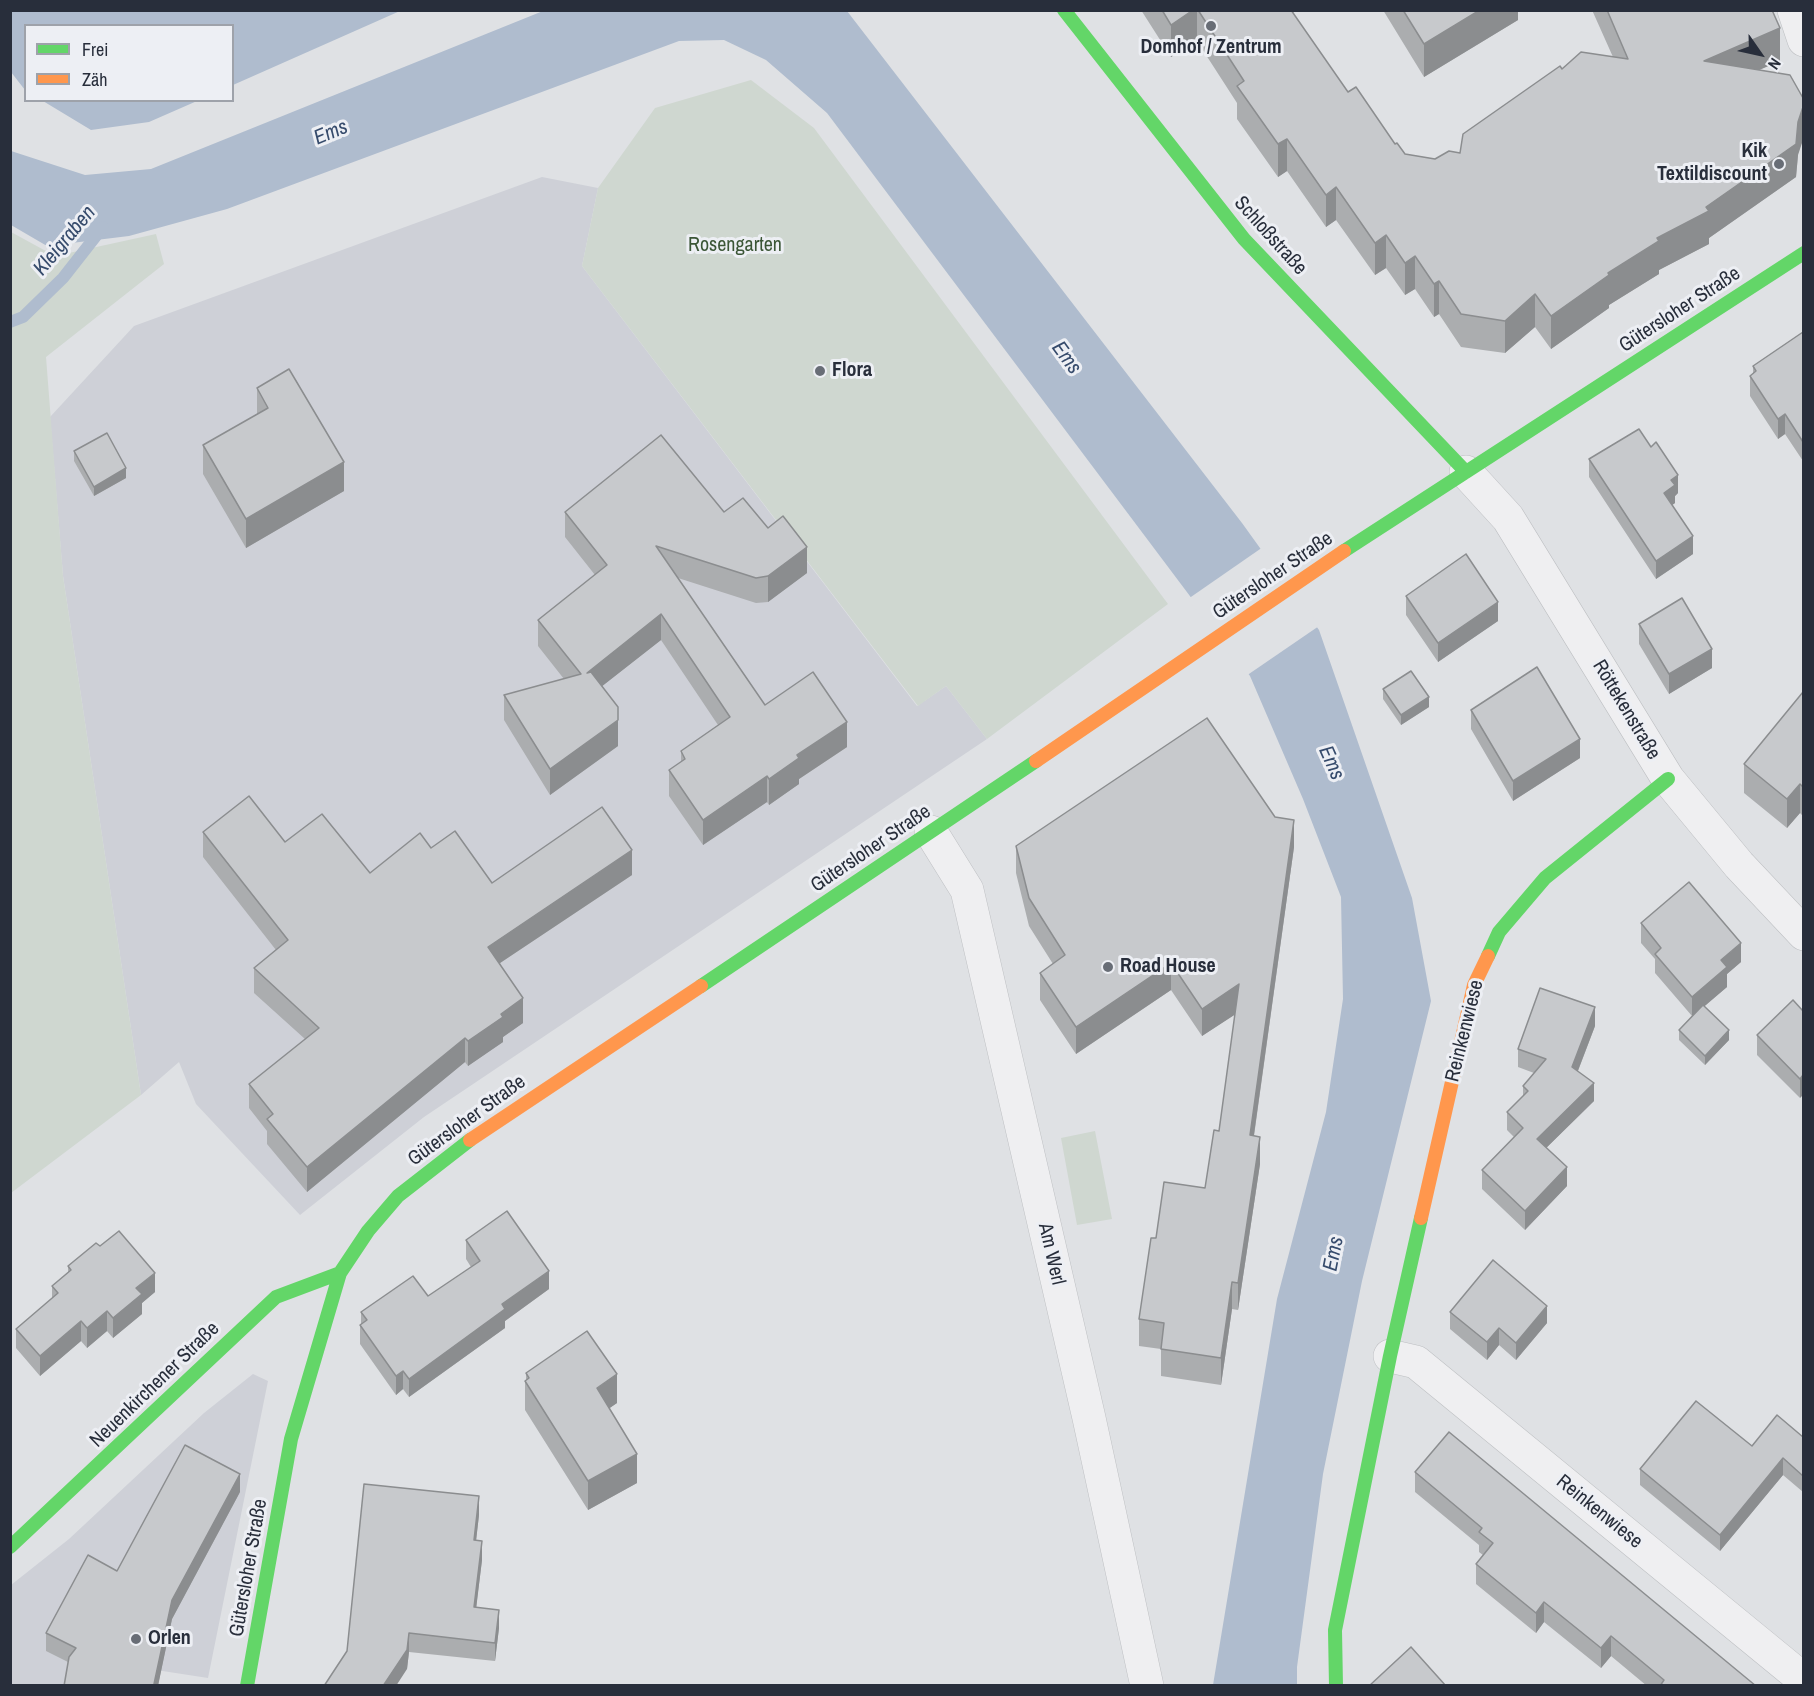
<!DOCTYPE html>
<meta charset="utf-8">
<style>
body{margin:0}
#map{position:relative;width:1814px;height:1696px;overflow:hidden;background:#dfe1e4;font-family:"Archivo Narrow",sans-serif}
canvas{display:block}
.frame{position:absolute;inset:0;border:12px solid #282e3b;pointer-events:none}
.legend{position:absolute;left:24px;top:24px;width:210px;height:78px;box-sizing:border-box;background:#edeff4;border:2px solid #9ea2aa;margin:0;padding:8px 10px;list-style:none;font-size:18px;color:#282e3b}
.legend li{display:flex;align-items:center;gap:12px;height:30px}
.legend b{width:30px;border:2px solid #9ea2aa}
.north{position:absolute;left:1730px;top:24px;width:60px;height:60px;-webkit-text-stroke:4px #edeff4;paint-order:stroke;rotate:124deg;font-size:16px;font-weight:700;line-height:24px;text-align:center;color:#282e3b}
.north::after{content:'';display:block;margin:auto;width:21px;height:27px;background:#282e3b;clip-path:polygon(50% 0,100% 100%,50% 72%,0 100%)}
</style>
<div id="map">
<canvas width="1814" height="1696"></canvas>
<div class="frame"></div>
<ul class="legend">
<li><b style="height:8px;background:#63d668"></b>Frei</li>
<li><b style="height:8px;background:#ff974d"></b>Zäh</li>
</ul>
<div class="north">N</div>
</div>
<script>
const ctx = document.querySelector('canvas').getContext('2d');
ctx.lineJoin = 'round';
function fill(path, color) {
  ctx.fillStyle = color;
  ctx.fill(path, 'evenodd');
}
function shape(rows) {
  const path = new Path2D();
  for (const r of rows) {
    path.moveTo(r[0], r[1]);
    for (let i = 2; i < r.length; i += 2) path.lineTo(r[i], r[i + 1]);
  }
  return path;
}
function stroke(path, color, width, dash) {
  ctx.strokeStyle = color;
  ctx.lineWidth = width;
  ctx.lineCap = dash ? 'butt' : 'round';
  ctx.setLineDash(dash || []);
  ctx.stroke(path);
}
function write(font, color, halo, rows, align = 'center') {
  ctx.font = font + ' "Archivo Narrow",sans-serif';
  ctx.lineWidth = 6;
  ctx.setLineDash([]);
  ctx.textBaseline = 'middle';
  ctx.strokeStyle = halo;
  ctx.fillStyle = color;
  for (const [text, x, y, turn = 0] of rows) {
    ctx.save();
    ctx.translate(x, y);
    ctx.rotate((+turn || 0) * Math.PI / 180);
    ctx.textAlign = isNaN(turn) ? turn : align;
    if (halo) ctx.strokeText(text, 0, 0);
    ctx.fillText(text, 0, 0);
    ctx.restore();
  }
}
fill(shape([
 [542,177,598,188,582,266,917,706,946,686,987,739,424,1117,300,1215,196,1104,179,1062,141,1095,63,576,50,417,134,326],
 [253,1374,268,1381,208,1678,91,1660,63,1685,11,1686,11,1585,69,1539,204,1413]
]), '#ced0d7');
fill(shape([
 [751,80,814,128,1168,604,987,739,946,686,918,706,582,266,598,188,655,108],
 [11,232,55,256,156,234,164,264,46,357,63,576,141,1095,11,1193],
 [1095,1131,1112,1219,1077,1225,1061,1138]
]), '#cfd7d0');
fill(shape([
 [11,10,400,10,400,11,233,85,232,26,26,26,25,90,11,72],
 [543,11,847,11,1242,523,1319,630,1412,898,1431,1001,1362,1281,1323,1474,1297,1667,1297,1685,1213,1685,1277,1299,1326,1112,1343,999,1341,897,1303,799,1250,676,827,113,766,60,724,40,679,41,227,209,129,236,47,246,11,225,11,151,85,175,151,169],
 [43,101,197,101,149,122,91,130]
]), '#afbcce');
fill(shape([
 [1263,547,1319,626,1246,676,1188,599]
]), '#dfe1e4');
stroke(shape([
 [10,322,23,317,63,278,103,227]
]), '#afbcce', 12);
const street = shape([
 [1794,10,1804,40],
 [1466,472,1508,518,1668,779,1739,865,1804,934],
 [931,832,967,890,1089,1418,1147,1686],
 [1390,1356,1416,1362,1804,1680]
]);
stroke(street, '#bdbfc2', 34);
stroke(street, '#efeff1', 33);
stroke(shape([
 [1064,10,1244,239,1466,472],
 [1344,551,1804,253],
 [1488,956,1499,932,1545,878,1668,779],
 [701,986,1036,761],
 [10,1547,276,1297,340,1273],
 [247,1686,291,1439,340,1273,368,1231,398,1196,470,1140],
 [1336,1686,1335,1630,1390,1356,1421,1218]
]), '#63d668', 14);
stroke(shape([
 [1036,761,1344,551],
 [470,1140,701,986],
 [1421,1218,1474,985,1488,956]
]), '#ff974d', 14);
fill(shape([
 [1141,10,1296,10,1293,13,1348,92,1395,144,1405,154,1435,159,1460,153,1562,69,1613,57,1592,10,1772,10,1780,61,1758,70,1798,155,1796,177,1709,238,1709,244,1659,270,1659,274,1609,305,1609,308,1551,349,1535,327,1505,353,1461,347,1439,314,1434,317,1415,289,1405,295,1386,268,1375,275,1336,220,1326,227,1287,171,1278,177,1237,119,1237,103,1197,41,1171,57],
 [1383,10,1518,10,1518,20,1424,77],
 [1803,332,1803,461,1785,434,1778,439,1750,396,1750,376,1753,374,1753,366],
 [257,388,344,491,246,548,203,474,203,445,257,415],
 [74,451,126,478,94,496,74,461],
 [1589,459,1678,493,1675,496,1675,503,1672,505,1693,554,1656,579,1589,477],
 [565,512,724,512,768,528,807,573,768,602,756,603,678,578,765,705,847,747,799,779,799,784,769,805,767,802,703,845,669,796,669,770,681,762,681,751,718,725,661,640,602,686,618,746,550,795,504,720,504,695,564,679,538,646,538,620,595,575,565,537],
 [1406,596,1498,621,1438,662,1406,615],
 [1639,624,1712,668,1669,694,1639,644],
 [1383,689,1429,707,1401,725,1383,699],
 [1803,692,1803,816,1800,813,1787,828,1744,793,1744,764],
 [1471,710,1580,758,1513,801,1471,729],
 [203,832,285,842,370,873,431,848,492,883,632,875,500,963,523,1023,503,1037,503,1042,468,1066,465,1062,307,1192,267,1144,267,1131,249,1108,249,1084,305,1039,254,993,254,968,276,950,203,857],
 [1016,846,1294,847,1254,1136,1260,1164,1238,1310,1232,1309,1221,1385,1161,1376,1161,1349,1139,1346,1139,1319,1156,1238,1205,1188,1219,1131,1235,1014,1202,1036,1171,990,1076,1054,1040,1000,1040,973,1053,964,1029,926,1016,873],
 [1641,923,1741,962,1727,974,1727,987,1704,1006,1729,1040,1705,1065,1679,1040,1679,1030,1692,1016,1655,973,1655,959,1641,943],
 [1803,1011,1800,1098,1757,1055,1757,1035],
 [1595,1026,1578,1071,1594,1101,1546,1148,1567,1186,1525,1230,1482,1189,1482,1170,1514,1137,1507,1130,1507,1112,1523,1096,1523,1086,1534,1073,1518,1067,1518,1049],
 [466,1240,549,1289,505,1321,505,1328,409,1397,403,1389,396,1395,360,1344,360,1325,361,1324,361,1312,428,1296,471,1267,466,1259],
 [100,1246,155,1292,142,1303,142,1314,113,1338,107,1331,87,1348,81,1341,40,1376,16,1348,16,1329,52,1298,52,1286,68,1273,68,1266],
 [1450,1312,1547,1323,1516,1360,1499,1345,1487,1360,1450,1329],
 [526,1373,617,1403,609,1408,637,1483,588,1510,525,1410,525,1381,526,1381],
 [1803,1437,1803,1492,1783,1475,1720,1551,1640,1485,1640,1469],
 [1415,1472,1756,1686,1647,1686,1611,1656,1601,1668,1544,1622,1536,1633,1476,1584,1476,1564,1483,1555,1479,1552,1479,1545,1415,1492],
 [240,1492,172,1619,158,1685,68,1662,46,1651,46,1633,117,1571],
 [479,1515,476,1540,482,1560,476,1608,499,1628,495,1661,409,1652,407,1669,324,1686]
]), '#abadaf');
fill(shape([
 [1193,10,1197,10,1197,41,1171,57,1171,25],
 [1480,10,1518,10,1518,20,1424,77,1424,44],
 [1780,28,1780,61,1704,94,1704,61],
 [1803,107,1803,140,1798,155,1796,177,1709,238,1709,244,1659,270,1659,274,1609,305,1609,308,1551,349,1551,316,1608,273,1657,238,1706,207,1798,122],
 [1287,139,1287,171,1278,177,1278,144],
 [1336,187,1336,220,1326,227,1326,195],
 [1386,235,1386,268,1375,275,1375,243],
 [1415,256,1415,289,1405,295,1405,263],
 [1439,281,1439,314,1434,317,1434,284],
 [1535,294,1535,327,1505,353,1505,321],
 [1785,414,1785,434,1778,439,1778,419],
 [344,462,344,491,246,548,246,519],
 [126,468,126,478,94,496,94,487],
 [1678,475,1678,493,1675,496,1675,503,1664,511,1664,493,1671,480],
 [1693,536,1693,554,1656,579,1656,561],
 [807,547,807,573,768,602,768,576],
 [1498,602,1498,621,1438,662,1438,643],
 [661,614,661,640,587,698,587,673],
 [1712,649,1712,668,1669,694,1669,674],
 [1429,697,1429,707,1401,725,1401,715],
 [618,720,618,746,550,795,550,769],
 [847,722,847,747,799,779,799,784,769,805,769,779,797,755],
 [1580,739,1580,758,1513,801,1513,781],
 [767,776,767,802,703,845,703,820],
 [1800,784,1800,813,1787,828,1787,799],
 [1294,820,1294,847,1250,1163,1250,1135],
 [632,850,632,875,488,971,488,947],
 [1741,943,1741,962,1727,974,1727,987,1692,1017,1692,997,1721,960],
 [1171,963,1171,990,1076,1054,1076,1027],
 [1239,984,1239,1012,1202,1036,1202,1009],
 [523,998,523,1023,503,1037,503,1042,468,1066,468,1041,501,1014],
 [1595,1007,1595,1026,1572,1086,1572,1067],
 [1729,1030,1729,1040,1705,1065,1705,1056],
 [465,1038,465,1062,307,1192,307,1167],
 [1803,1075,1803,1095,1800,1098,1800,1079],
 [1594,1083,1594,1101,1537,1157,1537,1139],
 [1260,1137,1260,1164,1238,1310,1238,1283],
 [1567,1167,1567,1186,1525,1230,1525,1211],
 [549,1271,549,1289,505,1321,505,1328,409,1397,409,1379,502,1304],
 [155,1273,155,1292,142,1303,142,1314,113,1338,113,1318,136,1288],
 [1232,1282,1232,1309,1221,1385,1221,1358],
 [1547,1306,1547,1323,1516,1360,1516,1343],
 [107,1311,107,1331,87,1348,87,1328],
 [81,1321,81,1341,40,1376,40,1356],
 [1499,1328,1499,1345,1487,1360,1487,1342],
 [403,1371,403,1389,396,1395,396,1376],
 [617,1374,617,1403,597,1417,597,1388],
 [637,1454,637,1483,588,1510,588,1481],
 [1783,1458,1783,1475,1720,1551,1720,1535],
 [240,1474,240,1492,172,1619,158,1686,154,1686,172,1600],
 [479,1496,479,1515,474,1559,474,1540],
 [482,1541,482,1560,474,1626,474,1607],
 [1544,1602,1544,1622,1536,1633,1536,1613],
 [499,1610,499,1628,495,1661,495,1643],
 [409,1633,409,1652,407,1669,396,1686,383,1686],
 [1611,1636,1611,1656,1601,1668,1601,1648]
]), '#8b8d8f');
const building = shape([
 [1162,10,1193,10,1171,25,1162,10],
 [1198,10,1291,10,1348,92,1356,87,1395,144,1397,143,1405,154,1435,159,1449,151,1460,153,1463,134,1560,66,1562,69,1581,52,1628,59,1607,10,1772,10,1780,28,1704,61,1790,75,1803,98,1803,107,1798,122,1796,144,1706,207,1709,211,1657,238,1659,241,1608,273,1609,275,1551,316,1535,294,1505,321,1461,314,1439,281,1434,284,1415,256,1405,263,1386,235,1375,243,1336,187,1326,195,1287,139,1278,144,1237,86,1244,81,1198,10],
 [1403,10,1480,10,1424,44,1403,10],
 [1803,332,1803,442,1785,414,1778,419,1750,376,1756,371,1753,366,1803,332],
 [289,369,344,462,246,519,203,445,268,408,257,388,289,369],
 [1639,429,1651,447,1656,442,1678,475,1671,480,1675,485,1664,493,1693,536,1656,561,1589,459,1639,429],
 [107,433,126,468,94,487,74,451,107,433],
 [661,435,724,512,743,498,768,528,783,516,807,547,768,576,756,578,656,546,765,705,813,672,847,722,797,755,799,758,769,779,767,776,703,820,669,770,685,759,681,751,730,717,661,614,587,673,591,672,618,707,618,720,550,769,504,695,581,674,538,620,607,565,565,512,661,435],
 [1466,554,1498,602,1438,643,1406,596,1466,554],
 [1682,598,1712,649,1669,674,1639,624,1682,598],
 [1537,667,1580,739,1513,781,1471,710,1537,667],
 [1411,671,1429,697,1401,715,1383,689,1411,671],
 [1803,692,1803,787,1800,784,1787,799,1744,764,1803,692],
 [1207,718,1275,817,1294,820,1250,1135,1260,1137,1238,1283,1232,1282,1221,1358,1161,1349,1164,1323,1139,1319,1151,1238,1156,1238,1164,1182,1205,1188,1214,1130,1219,1131,1239,984,1202,1009,1171,963,1076,1027,1040,973,1065,955,1029,898,1016,846,1207,718],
 [249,796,285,842,322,814,370,873,420,833,431,848,455,831,492,883,602,807,632,850,488,947,523,998,501,1014,503,1017,468,1041,465,1038,307,1167,267,1119,273,1114,249,1084,319,1028,254,968,288,940,203,832,249,796],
 [1689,882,1741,943,1721,960,1727,967,1692,997,1655,954,1661,948,1641,923,1689,882],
 [1540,988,1595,1007,1572,1067,1594,1083,1537,1139,1567,1167,1525,1211,1482,1170,1523,1128,1507,1112,1528,1091,1523,1086,1546,1059,1518,1049,1540,988],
 [1793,1000,1803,1011,1803,1075,1800,1079,1757,1035,1793,1000],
 [1703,1005,1729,1030,1705,1056,1679,1030,1703,1005],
 [507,1211,549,1271,502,1304,505,1309,409,1379,403,1371,396,1376,360,1325,367,1320,361,1312,413,1276,428,1296,480,1261,466,1240,507,1211],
 [119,1231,155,1273,136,1288,142,1294,113,1318,107,1311,87,1328,81,1321,40,1356,16,1329,58,1293,52,1286,71,1270,68,1266,96,1243,100,1246,119,1231],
 [1493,1260,1547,1306,1516,1343,1499,1328,1487,1342,1450,1312,1493,1260],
 [587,1331,617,1374,597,1388,637,1454,588,1481,525,1381,529,1378,526,1373,587,1331],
 [1696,1401,1752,1446,1777,1415,1803,1437,1803,1476,1783,1458,1720,1535,1640,1469,1696,1401],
 [1449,1432,1756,1686,1660,1686,1664,1680,1611,1636,1601,1648,1544,1602,1536,1613,1476,1564,1493,1543,1479,1532,1482,1528,1415,1472,1449,1432],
 [185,1445,240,1474,172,1600,154,1684,161,1686,64,1686,69,1657,76,1648,46,1633,88,1555,117,1571,185,1445],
 [364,1484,479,1496,474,1540,482,1541,474,1607,499,1610,495,1643,409,1633,407,1650,383,1686,324,1686,347,1651,364,1484],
 [1411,1647,1446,1686,1369,1686,1411,1647]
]);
fill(building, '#c7c9cc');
stroke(building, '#8b8d8f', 1.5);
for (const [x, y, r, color] of [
 [1211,26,6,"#686d76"],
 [1779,164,6,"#686d76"],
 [820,371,6,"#686d76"],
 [1108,967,6,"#686d76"],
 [136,1639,6,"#686d76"]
]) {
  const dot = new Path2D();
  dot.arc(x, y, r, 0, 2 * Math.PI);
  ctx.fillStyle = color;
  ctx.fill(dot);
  stroke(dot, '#edeff4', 2);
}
write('bold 20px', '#282e3b', '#edeff4', [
 ["Domhof / Zentrum",1211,48,"center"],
 ["Kik",1767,152,"right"],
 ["Textildiscount",1767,175,"right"],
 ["Flora",832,371],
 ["Road House",1120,967],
 ["Orlen",148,1639]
], 'left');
write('20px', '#282e3b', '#edeff4', [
 ["Schloßstraße",1270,236,48],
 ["Gütersloher Straße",1680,310,-33],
 ["Gütersloher Straße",1273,576,-34],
 ["Röttekenstraße",1626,710,59],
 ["Gütersloher Straße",871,849,-34],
 ["Reinkenwiese",1465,1031,-76],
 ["Gütersloher Straße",467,1121,-36],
 ["Am Werl",1051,1254,77],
 ["Neuenkirchener Straße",155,1385,-44],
 ["Reinkenwiese",1599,1512,39],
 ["Gütersloher Straße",249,1568,-80]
]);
write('20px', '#3b5636', '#edeff4', [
 ["Rosengarten",735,246]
]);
write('italic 21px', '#364b6c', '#edeff4', [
 ["Ems",331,133,-22],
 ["Kleigraben",65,241,-50],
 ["Ems",1066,358,54],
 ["Ems",1331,763,66],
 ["Ems",1334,1254,-79]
]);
</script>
